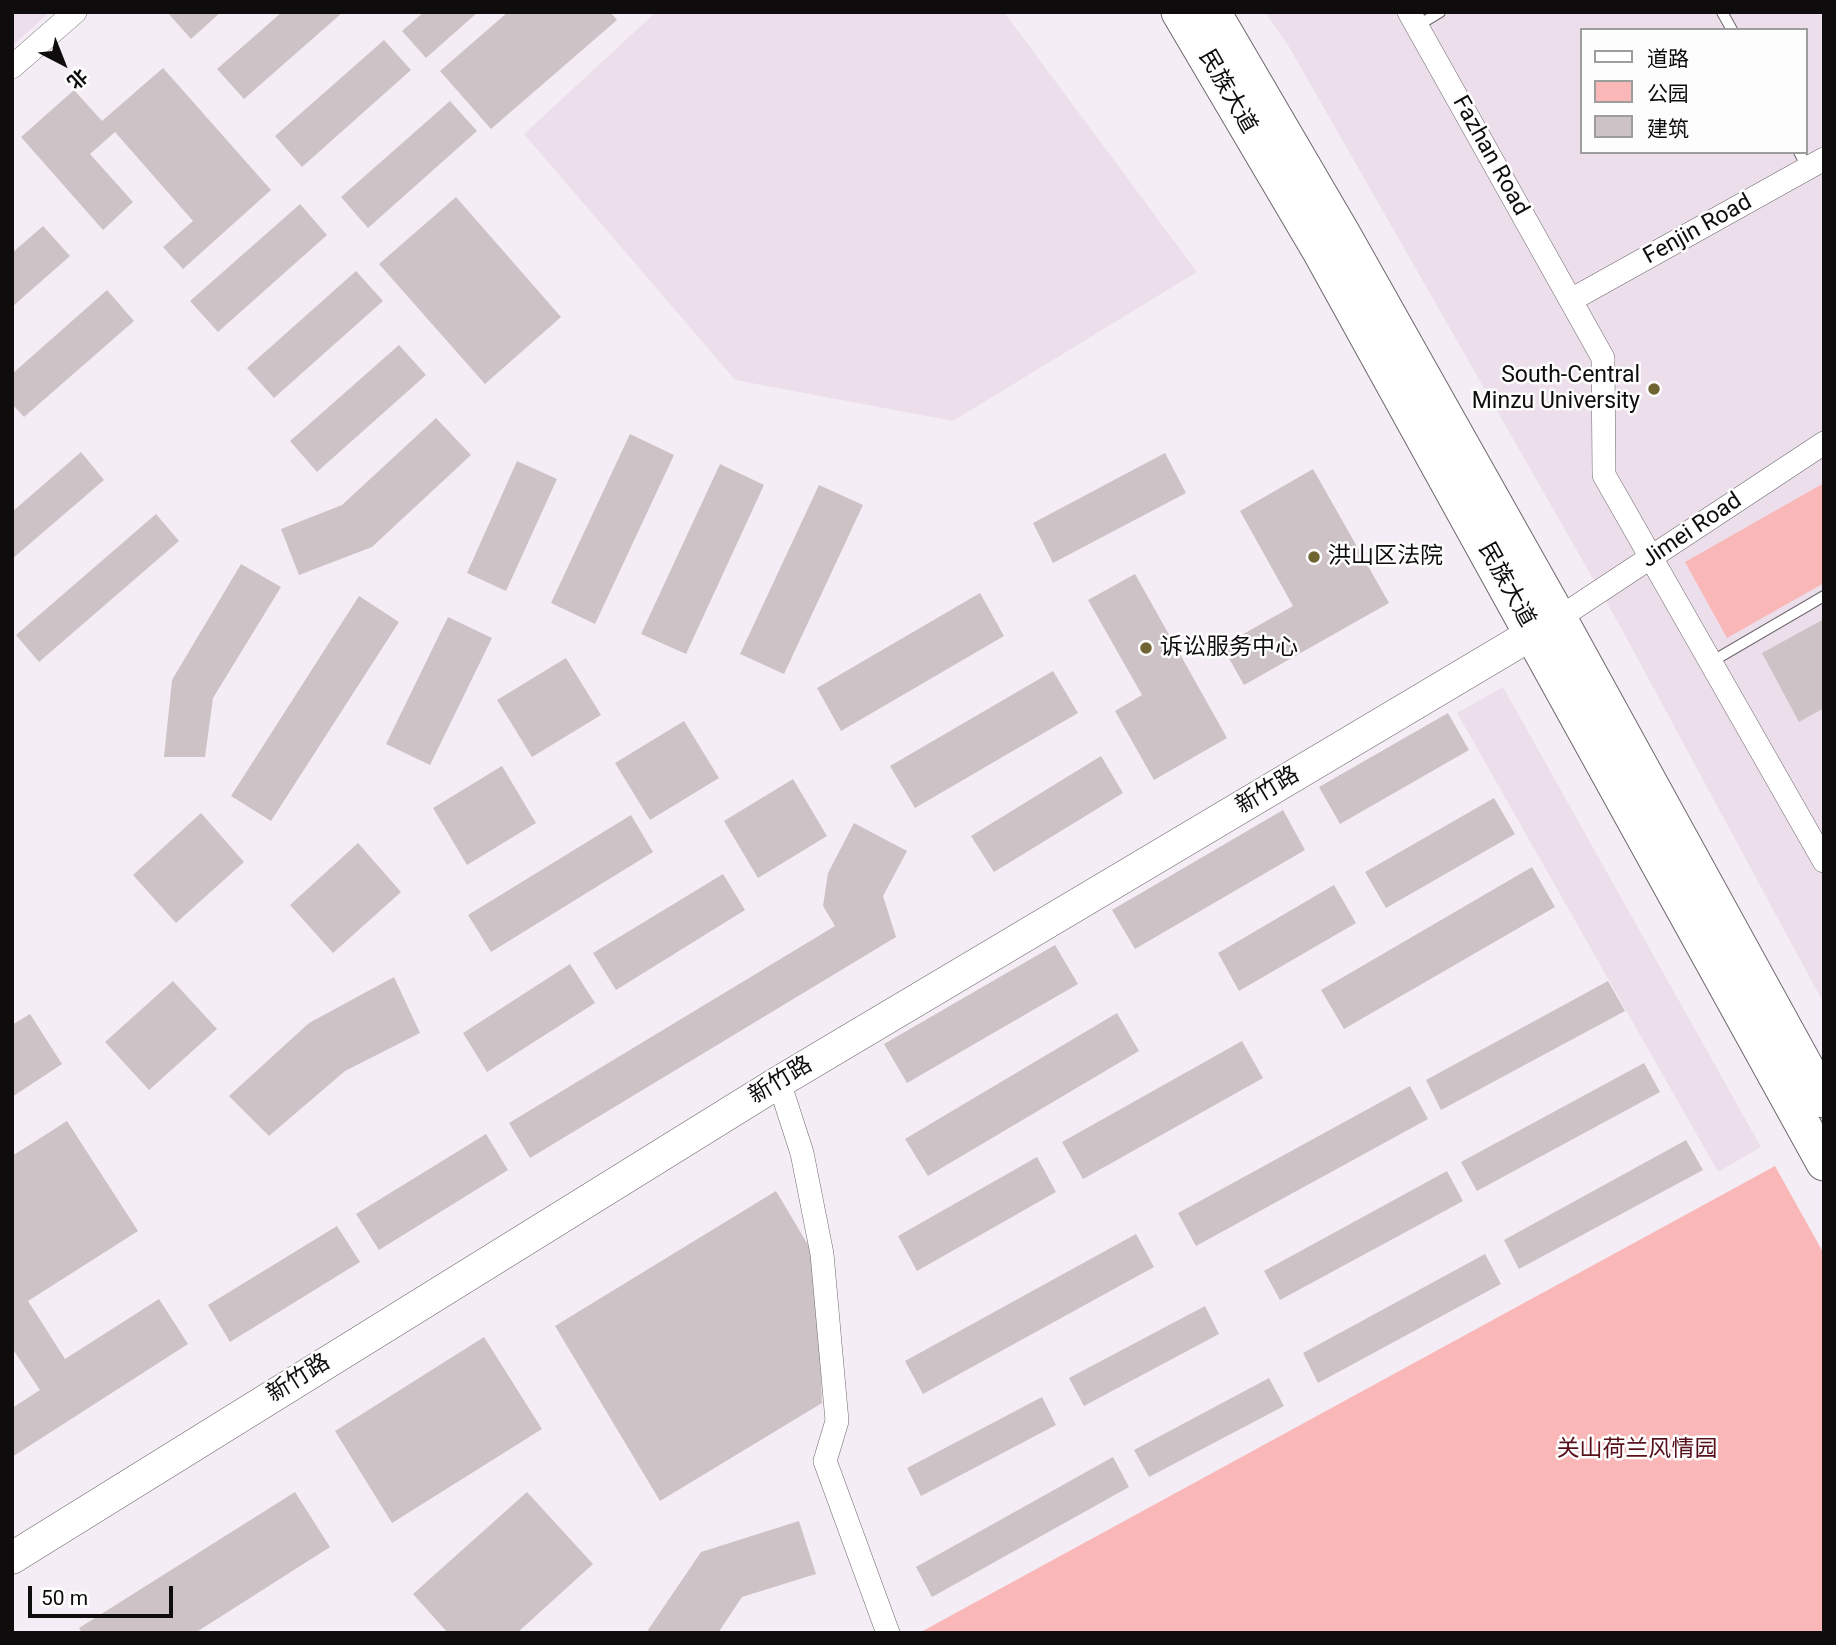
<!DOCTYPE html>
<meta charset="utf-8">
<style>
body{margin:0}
#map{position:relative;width:1836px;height:1645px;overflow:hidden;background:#f5edf5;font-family:Roboto,"Noto Sans SC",sans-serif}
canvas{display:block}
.frame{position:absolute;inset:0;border:14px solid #0f0c0e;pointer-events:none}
.legend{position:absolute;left:1580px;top:28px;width:228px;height:126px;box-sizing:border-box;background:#fefdfe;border:2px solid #9e9d9e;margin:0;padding:9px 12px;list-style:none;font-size:21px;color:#0f0c0e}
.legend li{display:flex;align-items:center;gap:14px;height:35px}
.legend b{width:35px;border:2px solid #9e9d9e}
.north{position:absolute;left:28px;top:28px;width:70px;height:70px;-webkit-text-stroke:5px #fefdfe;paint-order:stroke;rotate:138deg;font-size:19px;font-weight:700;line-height:28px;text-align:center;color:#0f0c0e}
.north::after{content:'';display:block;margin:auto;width:24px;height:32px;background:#0f0c0e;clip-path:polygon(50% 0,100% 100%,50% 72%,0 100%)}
.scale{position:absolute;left:28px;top:1586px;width:145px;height:32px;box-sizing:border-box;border:4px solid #0f0c0e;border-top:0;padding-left:9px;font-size:21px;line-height:24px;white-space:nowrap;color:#0f0c0e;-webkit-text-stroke:5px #fefdfe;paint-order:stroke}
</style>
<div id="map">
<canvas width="1836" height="1645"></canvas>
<div class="frame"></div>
<ul class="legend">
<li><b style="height:9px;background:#fff"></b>道路</li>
<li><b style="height:19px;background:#f9b8b7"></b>公园</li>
<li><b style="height:19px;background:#cdc2c6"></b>建筑</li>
</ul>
<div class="north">北</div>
<div class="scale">50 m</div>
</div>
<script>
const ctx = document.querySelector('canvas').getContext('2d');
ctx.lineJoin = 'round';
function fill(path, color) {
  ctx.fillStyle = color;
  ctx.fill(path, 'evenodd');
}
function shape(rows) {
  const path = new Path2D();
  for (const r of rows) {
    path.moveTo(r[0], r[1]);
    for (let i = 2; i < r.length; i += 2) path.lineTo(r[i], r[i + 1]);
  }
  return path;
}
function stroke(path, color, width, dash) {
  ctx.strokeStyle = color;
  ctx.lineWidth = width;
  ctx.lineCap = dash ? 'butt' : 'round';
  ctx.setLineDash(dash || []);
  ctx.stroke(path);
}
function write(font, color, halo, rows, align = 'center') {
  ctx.font = font + ' Roboto,"Noto Sans SC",sans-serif';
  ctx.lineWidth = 5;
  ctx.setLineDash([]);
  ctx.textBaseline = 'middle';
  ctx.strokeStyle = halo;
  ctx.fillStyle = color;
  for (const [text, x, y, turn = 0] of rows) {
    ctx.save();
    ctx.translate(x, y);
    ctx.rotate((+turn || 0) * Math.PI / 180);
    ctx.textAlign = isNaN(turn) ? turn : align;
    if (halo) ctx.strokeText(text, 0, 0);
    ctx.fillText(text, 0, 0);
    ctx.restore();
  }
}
fill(shape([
 [12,12,50,12,12,46],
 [656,12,1004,12,1197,272,953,421,735,380,524,134],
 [1265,12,1824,12,1824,1004,1620,626,1289,47],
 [1582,30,1806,30,1806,152,1582,152],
 [1503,687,1761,1147,1718,1172,1457,713]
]), '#ecdfeb');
fill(shape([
 [1824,483,1824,583,1727,638,1685,562],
 [1775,1166,1824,1254,1824,1633,919,1633]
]), '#f9b8b7');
fill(shape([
 [167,12,221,12,191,39],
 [282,12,343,12,244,99,217,69],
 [424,12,478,12,426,58,402,31],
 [508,12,610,12,617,20,491,129,440,71],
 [384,40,411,70,302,167,275,136],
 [163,68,271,190,183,269,163,247,193,221,115,132,90,154,133,202,103,230,21,137,74,90,102,121],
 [450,101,477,131,368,228,341,197],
 [456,197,561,317,485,384,379,264],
 [300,204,327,235,218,332,190,301],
 [43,226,70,256,12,307,12,253],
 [356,271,383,301,274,398,247,368],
 [107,290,134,321,24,417,12,404,12,374],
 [399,345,426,375,317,472,290,441],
 [436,418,471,455,372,547,299,575,281,529,342,505],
 [630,434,674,455,595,624,551,603],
 [81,452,104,480,12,559,12,512],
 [1165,453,1186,493,1053,563,1033,523],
 [517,461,557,479,506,591,467,573],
 [720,464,764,485,686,654,641,634],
 [1313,469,1389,603,1244,685,1222,646,1293,606,1240,511],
 [819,485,863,505,784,674,740,654],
 [156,514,179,541,39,662,16,635],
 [241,564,281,587,213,698,205,757,164,757,172,680],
 [1135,574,1227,738,1154,780,1115,711,1142,695,1088,600],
 [980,593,1004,636,841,731,817,688],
 [359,596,399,622,271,821,231,796],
 [448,617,492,638,430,765,386,744],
 [1824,619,1824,708,1799,722,1762,653],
 [566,658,601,715,532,757,497,700],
 [1053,671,1078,713,915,808,890,766],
 [1448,713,1469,750,1340,824,1319,787],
 [684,721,719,778,650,820,615,763],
 [1101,756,1123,793,994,872,971,836],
 [502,766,536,823,467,865,433,808],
 [793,779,827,836,758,878,724,821],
 [1494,798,1515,834,1386,908,1365,872],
 [1283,810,1305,850,1135,949,1112,910],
 [201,813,244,862,176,923,133,875],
 [631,815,653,852,491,952,468,915],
 [854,823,907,851,883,896,896,937,530,1158,509,1123,835,926,823,906,828,873],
 [358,843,401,892,333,953,290,905],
 [1532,867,1555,907,1344,1029,1321,990],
 [723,874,745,910,616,990,593,953],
 [1334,885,1356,923,1239,991,1218,953],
 [1055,945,1078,984,907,1083,884,1044],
 [570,964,595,1003,487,1072,463,1033],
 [394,977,420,1033,345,1071,269,1136,229,1096,309,1023],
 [173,981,217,1029,149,1090,105,1042],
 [1608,981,1625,1011,1441,1110,1426,1080],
 [1117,1013,1139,1051,928,1176,905,1139],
 [30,1014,62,1064,12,1097,12,1025],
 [1242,1041,1263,1078,1083,1179,1062,1142],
 [1644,1063,1660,1092,1477,1191,1461,1162],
 [1410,1086,1428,1119,1196,1246,1178,1213],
 [67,1121,138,1231,28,1301,65,1359,159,1299,188,1344,12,1457,12,1408,40,1390,12,1348,12,1156],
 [486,1134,508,1170,379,1250,356,1214],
 [1686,1140,1703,1170,1519,1269,1504,1240],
 [1037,1157,1056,1192,917,1271,898,1236],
 [1447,1171,1463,1201,1280,1300,1264,1271],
 [776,1191,817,1260,822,1403,660,1501,555,1326],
 [337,1226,360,1262,230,1342,208,1305],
 [1136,1234,1154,1267,923,1394,905,1361],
 [1485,1254,1501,1284,1318,1383,1303,1353],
 [1205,1306,1219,1334,1084,1406,1069,1378],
 [484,1337,542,1429,392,1523,335,1431],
 [1269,1378,1284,1406,1149,1477,1134,1450],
 [1042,1397,1056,1425,921,1496,907,1468],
 [1113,1457,1129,1487,932,1597,916,1567],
 [295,1492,330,1547,195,1633,82,1633,79,1628],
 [527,1492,593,1564,517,1633,448,1633,413,1594],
 [799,1521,816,1574,742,1597,718,1633,646,1633,701,1552]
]), '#cdc2c6');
const lane = shape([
 [1722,12,1732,30],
 [1417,26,1440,12],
 [1799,152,1808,169],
 [1711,662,1824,596]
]);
const street = shape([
 [1409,12,1603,358,1604,475,1824,861],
 [12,67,75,12],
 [1571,300,1824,159],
 [1559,618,1824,443],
 [779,1082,802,1153,822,1254,837,1421,825,1461,888,1633]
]);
const secondary = shape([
 [12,1558,779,1082,1552,622]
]);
const primary = shape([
 [1179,12,1320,251,1824,1163],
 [1213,12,1344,236,1559,618,1824,1100]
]);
stroke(lane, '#6e686e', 12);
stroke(street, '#6e686e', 24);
stroke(secondary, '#6e686e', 33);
stroke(primary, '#6e686e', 37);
stroke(lane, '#fff', 10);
stroke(street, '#fff', 23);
stroke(secondary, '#fff', 32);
stroke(primary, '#fff', 35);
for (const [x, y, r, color] of [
 [1654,389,7,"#706532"],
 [1314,557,7,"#706532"],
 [1146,648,7,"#706532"]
]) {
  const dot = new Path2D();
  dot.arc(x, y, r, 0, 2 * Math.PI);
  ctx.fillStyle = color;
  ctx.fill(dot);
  stroke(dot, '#fefdfe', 2.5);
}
write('23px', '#0f0c0e', '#fefdfe', [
 ["民族大道",1227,92,60],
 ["Fazhan Road",1490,156,61],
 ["Fenjin Road",1698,230,-29],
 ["Jimei Road",1692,531,-34],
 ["民族大道",1506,585,61],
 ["新竹路",1268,791,-31],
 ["新竹路",781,1081,-31],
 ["新竹路",299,1379,-32]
]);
write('23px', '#0f0c0e', '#fefdfe', [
 ["South-Central",1640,376,"right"],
 ["Minzu University",1640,402,"right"],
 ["洪山区法院",1328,557],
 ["诉讼服务中心",1160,648]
], 'left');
write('23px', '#571019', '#fefdfe', [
 ["关山荷兰风情园",1637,1450]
]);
</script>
